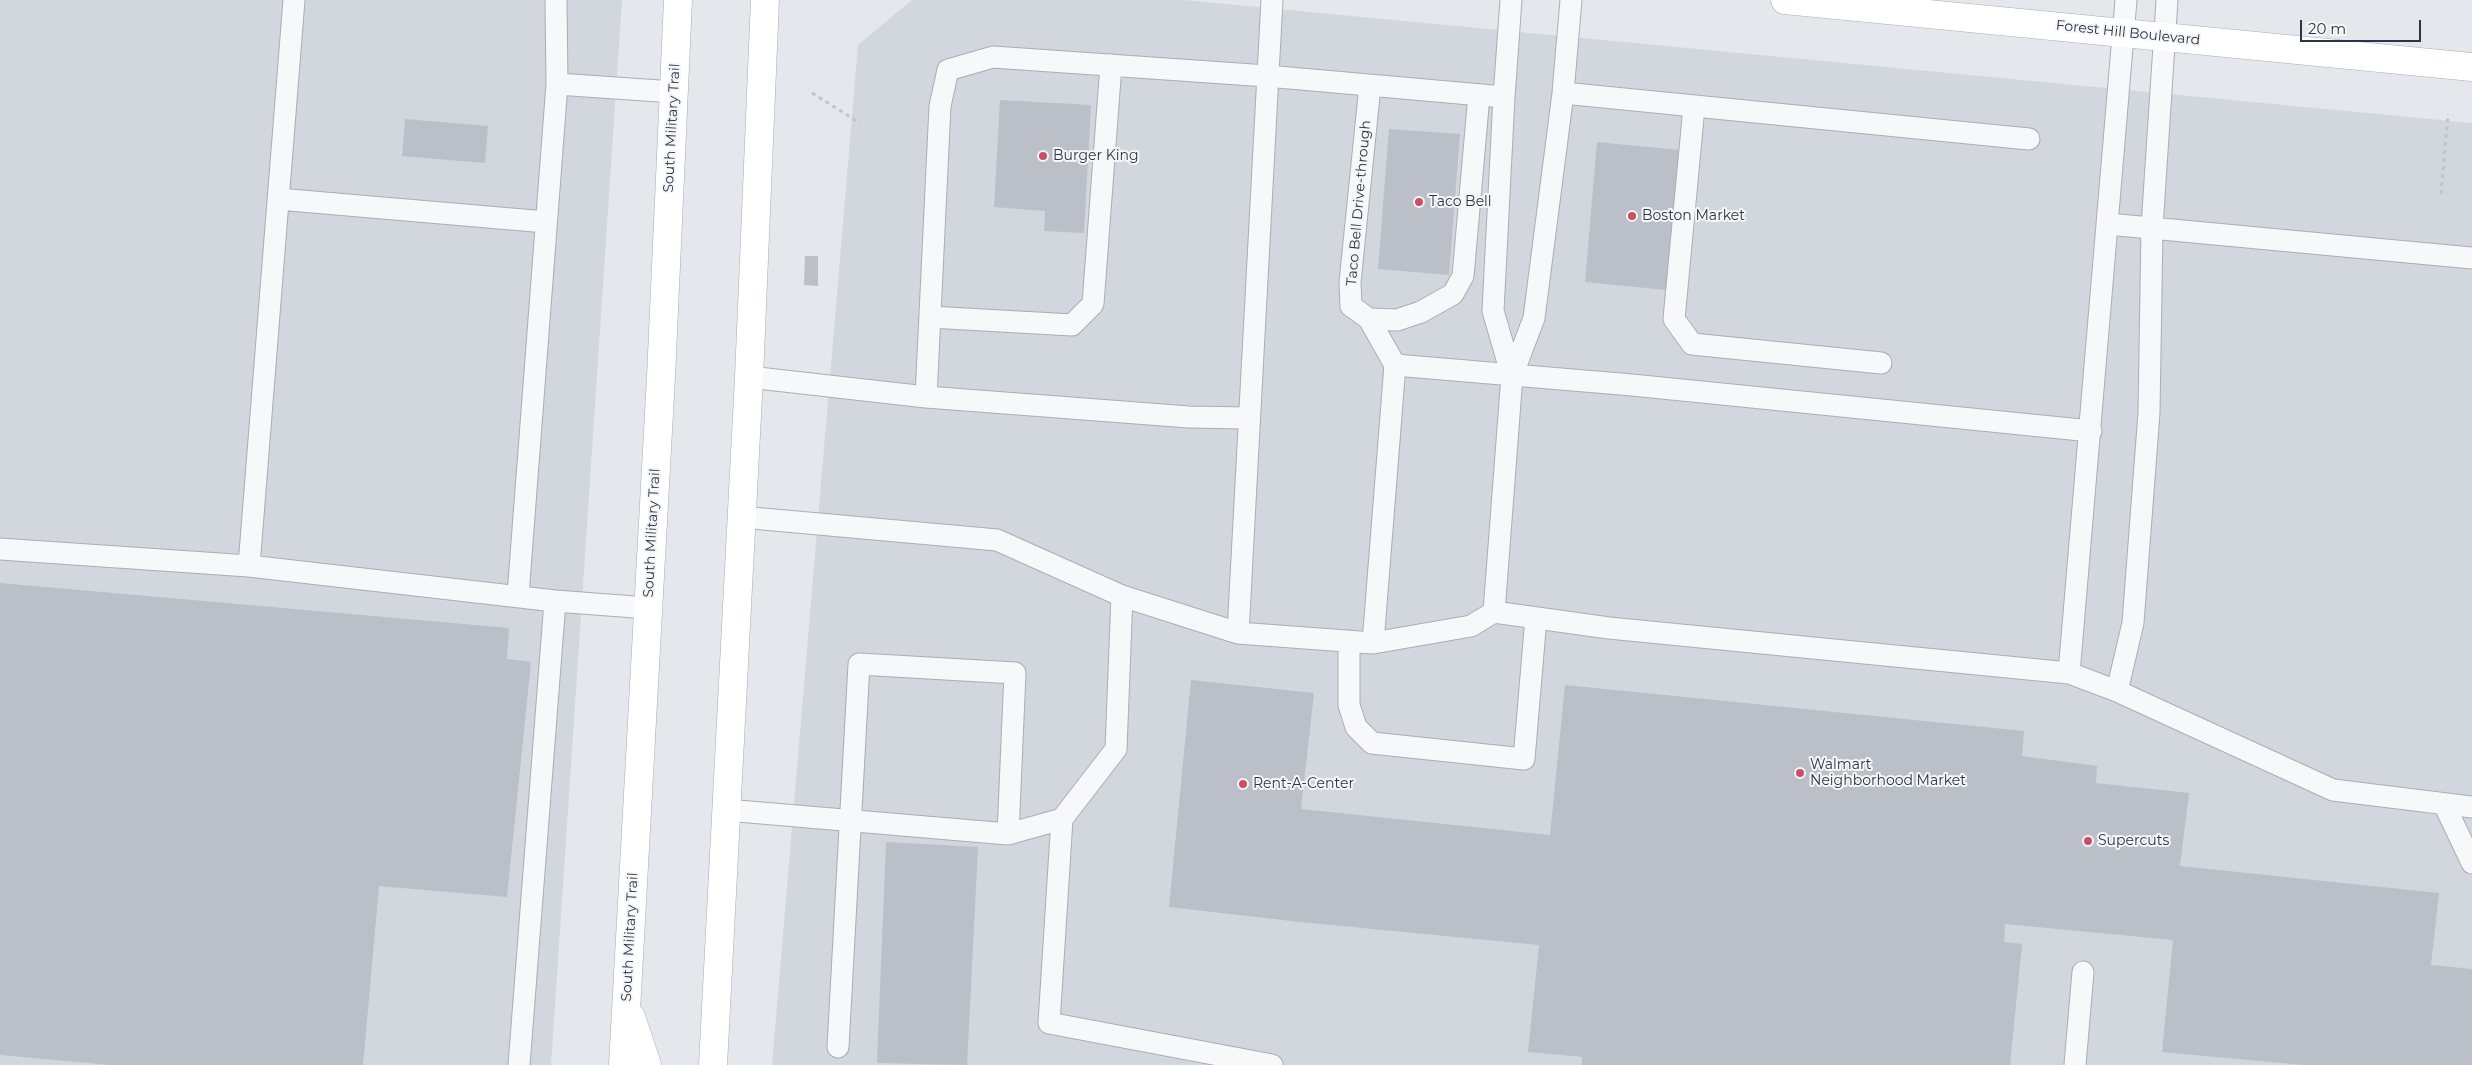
<!DOCTYPE html>
<style>
body{margin:0}
#map{position:relative;width:2472px;height:1065px;overflow:hidden;background:#e4e7eb;font-family:Montserrat,sans-serif}
canvas{display:block}
.scale{position:absolute;left:2300px;top:20px;width:121px;height:22px;box-sizing:border-box;border:2px solid #2c3543;border-top:0;padding-left:6px;font-size:15px;line-height:18px;white-space:nowrap;color:#2c3543;-webkit-text-stroke:4px #f4f6f8;paint-order:stroke}
</style>
<div id="map">
<canvas width="2472" height="1065"></canvas>
<div class="scale">20 m</div>
</div>
<script>
const ctx = document.querySelector('canvas').getContext('2d');
ctx.lineJoin = 'round';
function fill(path, color) {
  ctx.fillStyle = color;
  ctx.fill(path, 'evenodd');
}
function shape(rows) {
  const path = new Path2D();
  for (const r of rows) {
    path.moveTo(r[0], r[1]);
    for (let i = 2; i < r.length; i += 2) path.lineTo(r[i], r[i + 1]);
  }
  return path;
}
function stroke(path, color, width, dash) {
  ctx.strokeStyle = color;
  ctx.lineWidth = width;
  ctx.lineCap = dash ? 'butt' : 'round';
  ctx.setLineDash(dash || []);
  ctx.stroke(path);
}
function write(font, color, halo, rows, align = 'center') {
  ctx.font = font + ' Montserrat,sans-serif';
  ctx.lineWidth = 4;
  ctx.setLineDash([]);
  ctx.textBaseline = 'middle';
  ctx.strokeStyle = halo;
  ctx.fillStyle = color;
  for (const [text, x, y, turn = 0] of rows) {
    ctx.save();
    ctx.translate(x, y);
    ctx.rotate((+turn || 0) * Math.PI / 180);
    ctx.textAlign = isNaN(turn) ? turn : align;
    if (halo) ctx.strokeText(text, 0, 0);
    ctx.fillText(text, 0, 0);
    ctx.restore();
  }
}
fill(shape([
 [0,0,622,0,551,1065,0,1065],
 [912,0,1184,0,2472,123,2472,1065,772,1065,858,45]
]), '#d2d6dd');
fill(shape([
 [1000,100,1091,105,1084,233,1044,231,1045,211,994,207],
 [405,119,488,126,485,163,402,156],
 [1389,129,1460,134,1449,275,1378,269],
 [1597,142,1679,150,1666,290,1585,282],
 [805,256,818,256,818,286,804,285],
 [0,583,509,628,507,659,531,662,507,897,379,886,363,1065,110,1065,0,1055],
 [1191,680,1314,693,1301,809,1550,835,1565,685,2024,731,2022,756,2097,766,2096,783,2189,793,2180,866,2439,893,2431,965,2472,969,2472,1065,2303,1065,2162,1052,2173,940,2005,924,2004,942,2022,944,2010,1065,1582,1065,1582,1057,1528,1052,1539,945,1300,922,1169,907],
 [886,842,978,847,967,1065,877,1063]
]), '#bbc0c8');
const lane = shape([
 [1511,0,1504,97,1493,311,1512,376],
 [557,84,674,92],
 [1370,86,1350,282,1351,306,1369,319,1397,320,1421,312,1453,294,1463,276,1479,95],
 [1563,93,2029,139],
 [1694,107,1674,319,1692,344,1881,363],
 [278,199,546,222],
 [2108,224,2472,258],
 [930,317,1072,325,1093,304,1111,65],
 [1369,319,1395,365,1373,643],
 [1395,365,1632,385,2091,431],
 [749,377,926,397,1189,417,1248,418],
 [926,397,940,106,948,70,993,57,1267,76,1504,97],
 [741,517,997,540,1122,596,1238,633,1373,643,1471,626,1494,612,1609,628,2069,673,2117,691,2333,790,2472,807],
 [0,549,249,566,555,601,648,608],
 [249,566,294,0],
 [518,595,557,84,556,0],
 [1494,612,1512,376,1534,318,1563,93,1571,0],
 [1238,633,1272,0],
 [1349,641,1349,705,1356,727,1372,743,1524,759,1536,618],
 [2069,673,2126,0],
 [2117,691,2133,623,2149,413,2152,227,2167,0],
 [2444,804,2472,863],
 [726,810,1008,834,1062,819,1116,749,1122,596],
 [1062,819,1049,1023,1272,1065],
 [838,1047,859,664,1015,673,1008,834],
 [519,1065,555,601],
 [2075,1065,2083,972]
]);
const secondary = shape([
 [1785,0,2472,67]
]);
const primary = shape([
 [631,1017,647,1065],
 [623,1065,661,377,678,0],
 [713,1065,749,377,765,0]
]);
stroke(lane, '#a9aeb5', 23);
stroke(secondary, '#a9aeb5', 29);
stroke(primary, '#a4acb7', 29);
stroke(shape([
 [812,93,860,123],
 [2441,194,2448,114]
]), '#c2c5ca', 3, [4, 4]);
stroke(lane, '#f7f8fa', 21);
stroke(secondary, '#fff', 28);
stroke(primary, '#fff', 28);
for (const [x, y, r, color] of [
 [1043,156,5,"#ca4f64"],
 [1419,202,5,"#ca4f64"],
 [1632,216,5,"#ca4f64"],
 [1800,773,5,"#ca4f64"],
 [1243,784,5,"#ca4f64"],
 [2088,841,5,"#ca4f64"]
]) {
  const dot = new Path2D();
  dot.arc(x, y, r, 0, 2 * Math.PI);
  ctx.fillStyle = color;
  ctx.fill(dot);
  stroke(dot, '#f4f6f8', 2);
}
write('14px', '#2c3543', '#f4f6f8', [
 ["Forest Hill Boulevard",2128,33,6],
 ["South Military Trail",672,128,-87],
 ["Taco Bell Drive-through",1359,203,-85],
 ["South Military Trail",652,533,-87],
 ["South Military Trail",630,937,-87]
]);
write('14px', '#2c3543', '#f4f6f8', [
 ["Burger King",1053,156],
 ["Taco Bell",1429,202],
 ["Boston Market",1642,216],
 ["Walmart",1810,765],
 ["Neighborhood Market",1810,781],
 ["Rent-A-Center",1253,784],
 ["Supercuts",2098,841]
], 'left');
</script>
